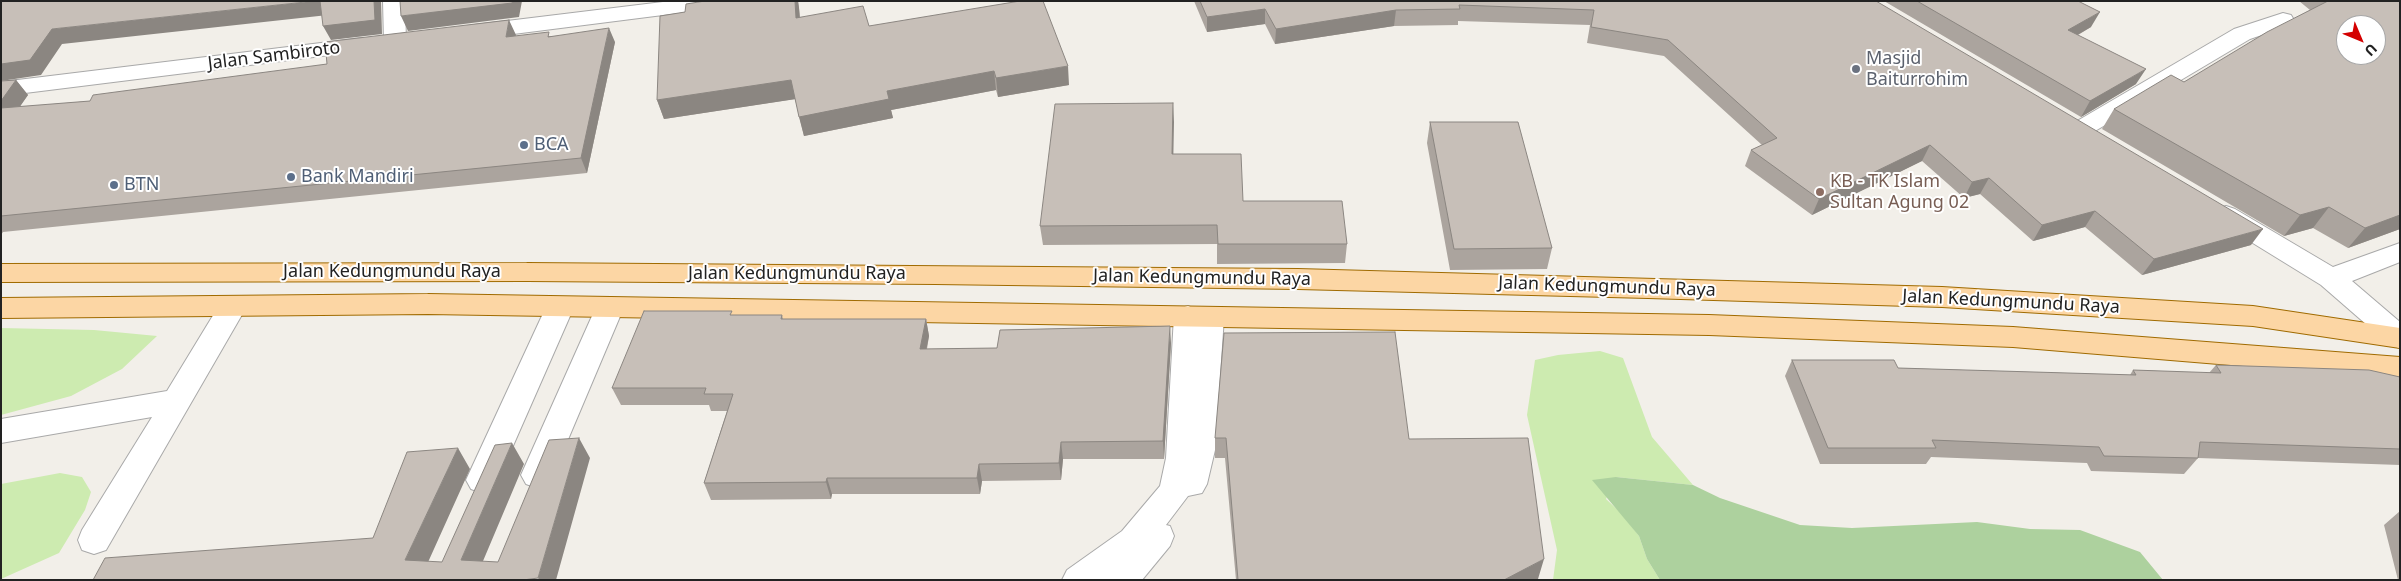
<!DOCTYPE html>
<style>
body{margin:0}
#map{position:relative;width:2401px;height:581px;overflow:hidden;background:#f2efe9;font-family:"Noto Sans",sans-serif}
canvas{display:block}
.frame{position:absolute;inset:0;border:2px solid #222;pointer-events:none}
.north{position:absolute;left:2336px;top:15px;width:50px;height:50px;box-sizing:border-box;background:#fff;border:1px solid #a7a7a7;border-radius:50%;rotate:135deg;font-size:14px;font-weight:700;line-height:20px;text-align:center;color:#222}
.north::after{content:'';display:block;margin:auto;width:18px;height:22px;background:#d40000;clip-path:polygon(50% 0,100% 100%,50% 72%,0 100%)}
</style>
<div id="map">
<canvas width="2401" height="581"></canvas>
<div class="frame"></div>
<div class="north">U</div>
</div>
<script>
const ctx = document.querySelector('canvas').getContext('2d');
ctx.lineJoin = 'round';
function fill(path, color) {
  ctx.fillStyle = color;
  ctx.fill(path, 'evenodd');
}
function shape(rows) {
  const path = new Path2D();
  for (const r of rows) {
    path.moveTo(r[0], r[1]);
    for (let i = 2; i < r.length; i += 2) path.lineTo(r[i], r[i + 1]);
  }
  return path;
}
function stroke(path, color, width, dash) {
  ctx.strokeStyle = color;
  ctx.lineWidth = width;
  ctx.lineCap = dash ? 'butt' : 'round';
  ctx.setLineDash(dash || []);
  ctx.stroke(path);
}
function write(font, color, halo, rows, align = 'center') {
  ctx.font = font + ' "Noto Sans",sans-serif';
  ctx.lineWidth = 4;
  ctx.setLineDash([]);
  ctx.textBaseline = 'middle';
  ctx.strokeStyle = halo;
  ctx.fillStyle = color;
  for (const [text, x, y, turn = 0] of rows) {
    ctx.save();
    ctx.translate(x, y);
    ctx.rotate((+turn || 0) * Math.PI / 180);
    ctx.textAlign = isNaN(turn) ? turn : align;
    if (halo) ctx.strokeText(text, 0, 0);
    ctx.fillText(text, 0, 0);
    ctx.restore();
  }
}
fill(shape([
 [1,328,94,330,157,336,122,369,71,396,1,415],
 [1600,351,1623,358,1652,437,1693,485,1616,477,1606,499,1624,516,1639,536,1647,559,1660,580,1553,580,1557,550,1527,415,1535,360,1558,355],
 [60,473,82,477,91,492,85,510,59,553,1,579,1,484]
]), '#cdebb0');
fill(shape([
 [1616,477,1693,485,1720,498,1800,525,1852,528,1977,522,2030,529,2080,530,2140,552,2163,580,1660,580,1647,559,1639,536,1592,480]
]), '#add19e');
const minor = shape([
 [383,1,405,1,406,42,403,47,395,49,387,47,384,42,383,1],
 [671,1,737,1,734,6,726,7,474,39,466,37,463,32,466,27,474,25,671,1],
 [2283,13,2291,15,2294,20,2291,25,2250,39,2090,134,2081,137,2072,134,2069,129,2072,124,2234,29,2283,13],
 [362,38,370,40,373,45,370,50,1,96,1,82,362,38],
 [2226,206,2235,209,2333,267,2400,243,2400,262,2352,281,2400,322,2400,348,2390,345,2321,285,2217,221,2213,215,2217,209,2226,206],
 [233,296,243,299,247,306,106,550,94,554,82,550,78,540,82,530,152,417,1,443,1,419,167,391,223,299,233,296],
 [560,297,570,300,574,307,498,480,493,489,482,493,471,489,466,480,546,307,550,300,560,297],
 [610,297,620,300,624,307,553,475,548,484,537,488,526,484,521,475,596,307,600,300,610,297],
 [1188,306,1199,311,1210,307,1220,310,1224,317,1215,450,1207,484,1202,493,1188,496,1166,525,1170,526,1174,536,1170,546,1142,580,1062,580,1067,570,1122,531,1160,486,1166,458,1174,316,1178,309,1188,306]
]);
const major = shape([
 [527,263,1298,269,1942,287,2253,306,2400,328,2400,348,2253,326,1942,307,1648,298,1298,289,935,284,527,281,1,282,1,264,527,263],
 [428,294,1709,315,2013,327,2400,357,2400,379,2013,347,1709,335,428,314,1,318,1,298,428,294]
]);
stroke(minor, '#a9a9a9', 2);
stroke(major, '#a06b00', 2);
fill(minor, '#fff');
fill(major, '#fcd6a4');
fill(shape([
 [705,1,798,1,799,8,800,17,869,26,1069,85,998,97,996,90,891,110,893,118,804,136,795,99,664,119,657,100,685,12],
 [1194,1,1876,1,2251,245,2142,275,2085,227,2033,241,1980,194,1964,198,1922,161,1812,215,1745,166,1751,150,1762,145,1664,56,1587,43,1590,25,1458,21,1458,25,1394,26,1275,44,1265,24,1207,32],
 [1884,1,2078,1,2091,27,2078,35,2136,84,2081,117],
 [2299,1,2400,1,2400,229,2348,248,2313,228,2284,236,2102,129,2114,109,2184,82,2310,10],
 [516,35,515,36,551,36,615,42,587,173,3,232,1,235,1,81,16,80,28,95,19,107,90,101],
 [1173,103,1173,154,1243,201,1347,244,1345,263,1217,264,1217,244,1043,245,1040,226],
 [1430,122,1552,248,1547,269,1450,270,1427,143],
 [733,315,782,315,783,319,926,319,929,336,927,349,997,348,1171,343,1164,459,1063,459,1061,480,982,481,980,494,832,494,831,499,711,500,704,483,727,411,711,411,709,405,621,405,612,388],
 [1792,360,1898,368,2130,375,2133,370,2209,373,2216,365,2400,377,2400,465,2198,458,2184,474,2091,471,2087,463,1931,457,1926,464,1820,464,1785,376],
 [1215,438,1409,439,1538,579,1536,580,1236,580,1225,458,1215,458],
 [2400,511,2400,580,2398,580,2384,525]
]), '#aba49e');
fill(shape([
 [315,1,320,1,328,15,62,44,41,75,1,81,1,64,52,29],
 [374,1,381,1,382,34,331,40,323,26],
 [513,1,522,1,519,17,408,31,401,16],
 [795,1,798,1,799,8,801,36,796,18],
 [1265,9,1265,24,1207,32,1207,17],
 [1396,10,1394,26,1275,44,1276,29],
 [2100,12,2091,27,2060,45,2068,30],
 [509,20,516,35,512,52,506,37],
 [609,28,615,42,587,173,581,158],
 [1068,66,1069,85,998,97,996,78],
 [2146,69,2136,84,2081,117,2090,101],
 [994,71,996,90,891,110,893,118,804,136,799,117,887,91],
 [16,80,28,95,8,124,1,116,1,101],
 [791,80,796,99,664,119,657,100],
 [1173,103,1174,122,1173,173,1172,154],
 [1930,145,1922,161,1812,215,1819,199],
 [1989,178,1980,194,1964,198,1972,182],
 [2329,207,2313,228,2284,236,2300,215],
 [2095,211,2085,227,2033,241,2042,225],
 [2400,215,2400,229,2348,248,2365,228],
 [2263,229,2251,245,2142,275,2154,259],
 [926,319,929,336,923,366,920,349],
 [1170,326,1171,343,1164,459,1163,441],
 [579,438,590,458,556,580,539,580,538,578],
 [1061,442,1063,459,1061,480,1059,463],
 [512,443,524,464,475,580,461,560],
 [458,448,470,469,420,580,405,560],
 [979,464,982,481,980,494,977,478],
 [827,478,832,494,831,499,826,482],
 [1544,559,1538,579,1536,580,1504,580]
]), '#8b8681');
const building = shape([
 [1,1,315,1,52,29,30,60,1,64,1,1],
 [320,1,374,1,375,20,323,26,320,1],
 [400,1,513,1,512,3,401,16,400,1],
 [705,1,795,1,796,18,863,6,869,26,1020,1,1043,1,1068,66,996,78,994,71,887,91,889,99,799,117,791,80,657,100,660,16,685,12,686,4,705,1],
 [1200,1,1876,1,2263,229,2154,259,2095,211,2042,225,1989,178,1972,182,1930,145,1819,199,1751,150,1777,138,1668,40,1591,27,1594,10,1459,5,1460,9,1396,10,1276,29,1265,9,1207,17,1200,1],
 [1917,1,2078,1,2100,12,2068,30,2146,69,2090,101,1917,1],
 [2328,1,2400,1,2400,215,2365,228,2329,207,2300,215,2114,109,2171,75,2184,82,2267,32,2328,1],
 [2346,25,2376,25,2376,55,2346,55,2346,25],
 [509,20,506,37,549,32,548,37,609,28,581,158,1,216,1,108,90,101,93,95,327,64,325,42,509,20],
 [16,80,1,101,1,81,16,80],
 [1173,103,1172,154,1241,154,1243,201,1342,201,1347,244,1218,244,1217,225,1040,226,1055,104,1173,103],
 [1430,122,1518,122,1552,248,1454,249,1430,122],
 [644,311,732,311,730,315,782,315,781,319,926,319,920,349,997,348,1000,330,1170,326,1163,441,1061,442,1059,463,979,464,977,478,827,478,826,482,704,483,733,394,704,394,706,388,612,388,644,311],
 [1395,332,1409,439,1528,438,1544,559,1504,580,1238,580,1226,438,1215,438,1224,333,1395,332],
 [1792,360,1894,360,1898,368,2136,375,2133,370,2221,373,2216,365,2369,370,2400,377,2400,449,2200,442,2198,458,2104,456,2099,447,1932,440,1936,448,1828,448,1792,360],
 [579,438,538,578,523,580,93,580,105,558,373,538,407,452,458,448,405,560,442,562,495,445,512,443,461,560,498,562,549,440,579,438]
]);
fill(building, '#c7bfb8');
stroke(building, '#8b8681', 1);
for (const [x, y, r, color] of [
 [1856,69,5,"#6b7280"],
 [524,145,5,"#5c6f8a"],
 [291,177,5,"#5c6f8a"],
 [114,185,5,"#5c6f8a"],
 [1820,192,5,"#8d6e63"]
]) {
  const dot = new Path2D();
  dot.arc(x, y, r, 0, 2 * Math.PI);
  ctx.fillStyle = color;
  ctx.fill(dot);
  stroke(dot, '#fff', 2);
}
write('18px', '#222', '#fff', [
 ["Jalan Sambiroto",274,56,-7],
 ["Jalan Kedungmundu Raya",392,272],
 ["Jalan Kedungmundu Raya",797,274],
 ["Jalan Kedungmundu Raya",1202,278,1],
 ["Jalan Kedungmundu Raya",1607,287,2],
 ["Jalan Kedungmundu Raya",2011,302,3]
]);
write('18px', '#5b616d', '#fff', [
 ["Masjid",1866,59],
 ["Baiturrohim",1866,80]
], 'left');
write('18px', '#4e5e75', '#fff', [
 ["BCA",534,145],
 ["Bank Mandiri",301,177],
 ["BTN",124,185]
], 'left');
write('18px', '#785e54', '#fff', [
 ["KB - TK Islam",1830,182],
 ["Sultan Agung 02",1830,203]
], 'left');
</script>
